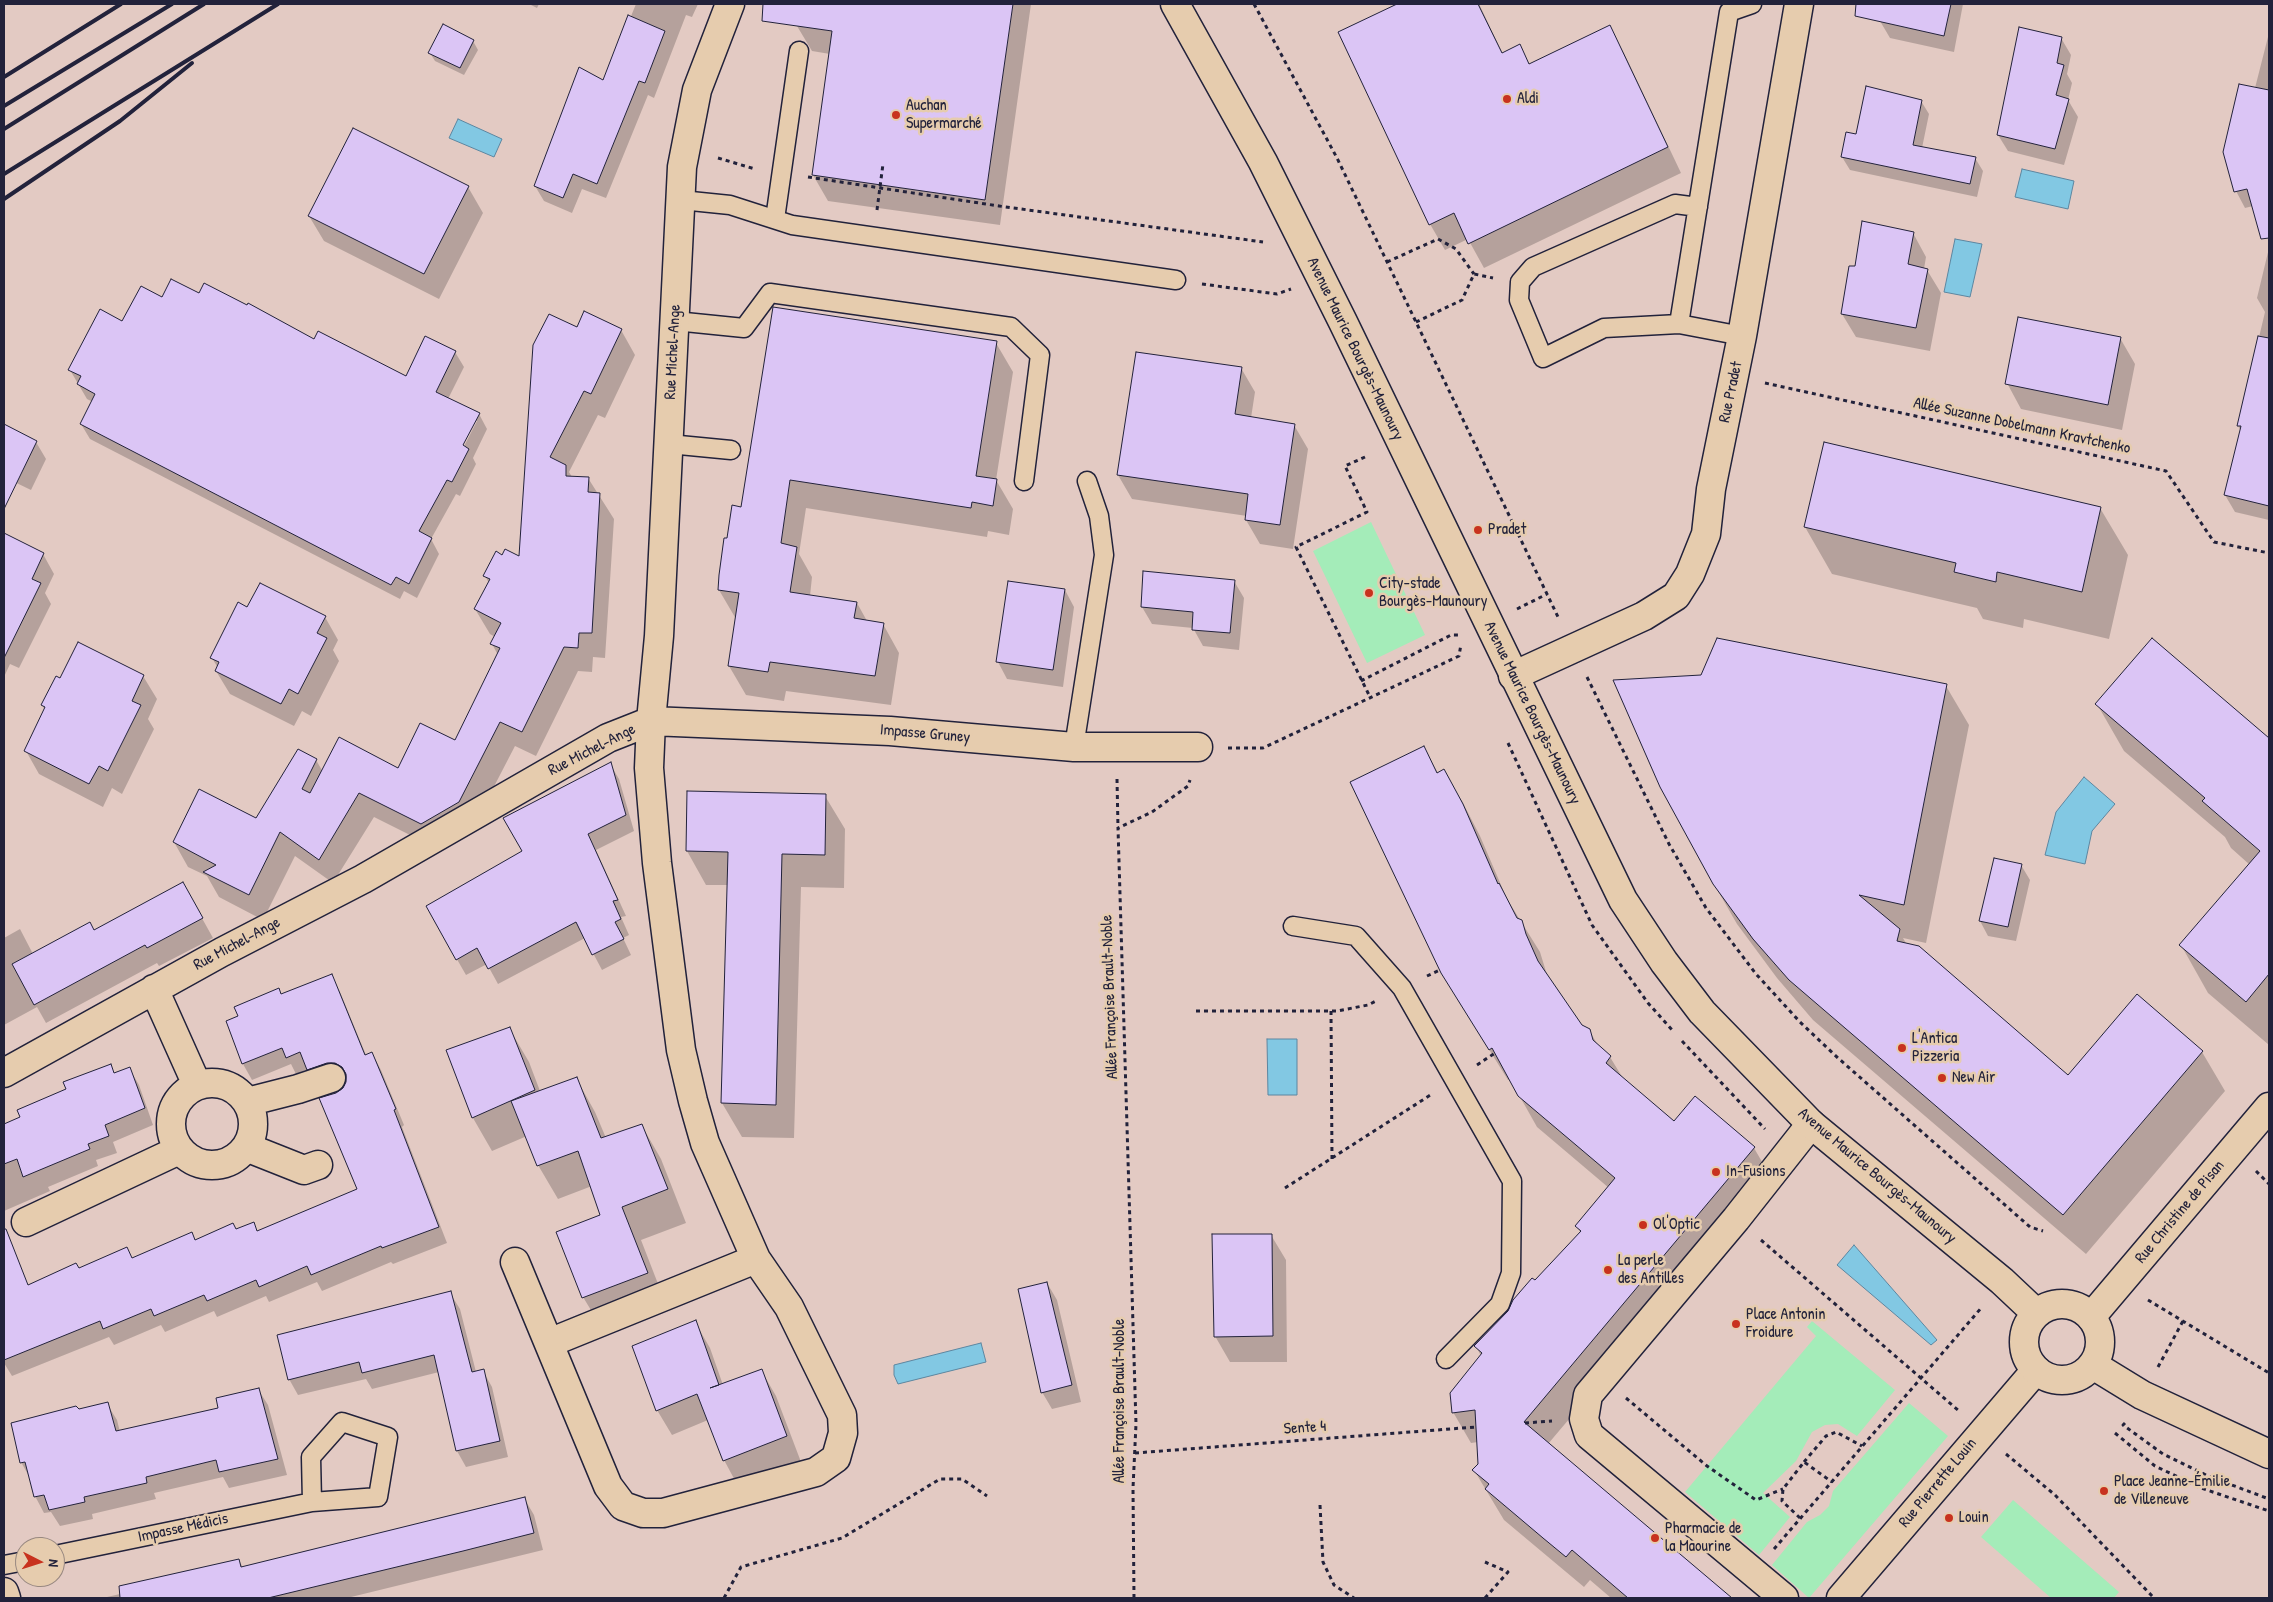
<!DOCTYPE html>
<meta charset="utf-8">
<style>
body{margin:0}
#map{position:relative;width:2273px;height:1602px;overflow:hidden;background:#e3cac3;font-family:"Patrick Hand",sans-serif}
canvas{display:block}
.frame{position:absolute;inset:0;border:5px solid #22223b;pointer-events:none}
.north{position:absolute;left:15px;top:1537px;width:50px;height:50px;box-sizing:border-box;background:#e6ccae;border:1px solid #988880;border-radius:50%;rotate:95deg;font-size:14px;font-weight:700;line-height:20px;text-align:center;color:#22223b}
.north::after{content:'';display:block;margin:auto;width:18px;height:22px;background:#c8321e;clip-path:polygon(50% 0,100% 100%,50% 72%,0 100%)}
</style>
<div id="map">
<canvas width="2273" height="1602"></canvas>
<div class="frame"></div>
<div class="north">N</div>
</div>
<script>
const ctx = document.querySelector('canvas').getContext('2d');
ctx.lineJoin = 'round';
function fill(path, color) {
  ctx.fillStyle = color;
  ctx.fill(path, 'evenodd');
}
function shape(rows) {
  const path = new Path2D();
  for (const r of rows) {
    if (r.length === 3) {
      path.moveTo(r[0] + r[2], r[1]);
      path.arc(r[0], r[1], r[2], 0, 2 * Math.PI);
      continue;
    }
    path.moveTo(r[0], r[1]);
    for (let i = 2; i < r.length; i += 2) path.lineTo(r[i], r[i + 1]);
  }
  return path;
}
function stroke(path, color, width, dash) {
  ctx.strokeStyle = color;
  ctx.lineWidth = width;
  ctx.lineCap = dash ? 'butt' : 'round';
  ctx.setLineDash(dash || []);
  ctx.stroke(path);
}
function write(font, color, halo, rows, align = 'center') {
  ctx.font = font + ' "Patrick Hand",sans-serif';
  ctx.lineWidth = 5;
  ctx.setLineDash([]);
  ctx.textBaseline = 'middle';
  ctx.strokeStyle = halo;
  ctx.fillStyle = color;
  for (const [text, x, y, turn = 0] of rows) {
    ctx.save();
    ctx.translate(x, y);
    ctx.rotate((+turn || 0) * Math.PI / 180);
    ctx.textAlign = isNaN(turn) ? turn : align;
    if (halo) ctx.strokeText(text, 0, 0);
    ctx.fillText(text, 0, 0);
    ctx.restore();
  }
}
fill(shape([
 [1371,522,1425,635,1367,663,1313,551],
 [1812,1321,1895,1390,1857,1436,1838,1424,1825,1425,1812,1432,1796,1461,1763,1493,1790,1517,1759,1555,1685,1492,1816,1336,1807,1327],
 [1909,1403,1948,1436,1809,1598,1772,1565,1807,1522,1820,1515,1829,1506,1833,1491],
 [2013,1500,2119,1592,2114,1598,2051,1598,1981,1537]
]), '#a4ecb9');
const water = shape([
 [458,119,502,139,494,157,449,138,458,119],
 [2022,169,2074,181,2068,209,2015,197,2022,169],
 [1955,239,1982,244,1970,297,1944,292,1955,239],
 [2084,777,2115,804,2092,831,2085,864,2045,855,2056,812,2084,777],
 [1267,1039,1297,1039,1297,1095,1268,1095,1267,1039],
 [1854,1245,1937,1340,1931,1345,1837,1265,1854,1245],
 [981,1343,986,1362,898,1384,894,1375,894,1365,981,1343]
]);
fill(water, '#82c8e3');
stroke(water, '#5c86a0', 1);
fill(shape([
 [529,4,539,4,537,8],
 [636,4,698,4,692,17,686,15,654,98,648,95,606,198,582,189,572,213,544,201,535,186,604,82],
 [800,4,1031,4,1000,225,828,201,813,175,830,54,812,51,797,26],
 [1400,4,1479,4,1503,54,1519,46,1530,65,1609,27,1624,53,1681,173,1484,268,1468,239,1445,250,1430,224,1339,33],
 [1884,4,1963,4,1954,52,1890,38,1880,21],
 [2269,33,2269,237,2267,238,2253,206,2245,208,2236,191,2255,88],
 [2061,38,2071,55,2067,74,2072,83,2068,100,2078,117,2064,165,2008,151,1998,135],
 [473,41,478,50,464,75,435,61,430,53],
 [1921,101,1929,114,1922,148,1975,158,1983,171,1977,197,1850,170,1842,157,1857,136],
 [468,187,483,213,439,299,324,241,309,216],
 [1913,233,1926,257,1924,269,1927,270,1941,293,1930,351,1856,337,1842,314,1856,267],
 [2269,248,2269,520,2235,512,2225,495,2241,431,2238,426,2265,312,2257,298],
 [200,294,406,378,455,352,464,367,448,399,479,414,487,429,473,458,476,464,460,496,456,494,431,539,439,554,417,598,404,591,400,599,90,439,81,424,93,402,87,399,70,370,123,323,162,299],
 [474,421,477,421,461,452,459,450],
 [578,328,621,330,635,355,605,418,598,415,569,472,572,477,588,478,614,519,605,658,593,657,592,672,578,671,536,756,515,746,473,827,436,848,374,817,333,883,295,856,263,920,219,897,207,876,188,867,174,842,257,820,316,760,323,772,399,769,456,742,498,655,492,644,495,637,490,634,475,609,489,583,485,576,502,556,520,558],
 [2120,338,2135,364,2122,430,2021,409,2007,383],
 [996,343,1013,372,996,480,1013,509,1009,535,988,531,987,537,806,508,799,554,812,577,810,596,857,603,867,621,883,624,899,653,891,705,786,691,784,701,746,695,729,666,736,619,719,590,729,540,742,508],
 [1241,368,1255,392,1251,418,1294,425,1308,449,1293,549,1260,544,1246,520,1247,516,1132,499,1118,475],
 [4,426,36,442,46,459,31,490,4,477],
 [2100,508,2128,555,2109,639,2024,619,2023,628,1983,619,1977,608,1832,574,1805,527],
 [4,535,43,554,54,574,45,593,51,604,19,668,10,664,4,677],
 [1234,581,1244,598,1239,650,1203,646,1193,628,1152,624,1142,607],
 [1065,590,1074,607,1063,687,1007,679,998,662],
 [247,609,325,617,338,640,333,650,339,661,311,716,302,711,294,726,230,694,216,671,218,668,212,658],
 [2152,640,2269,739,2269,1045,2208,993,2181,945,2250,865,2231,848,2225,837,2124,751,2097,704],
 [143,676,157,699,148,719,154,729,122,794,112,788,103,807,39,774,26,751,45,710,42,705,61,680],
 [1946,686,1969,725,1926,943,1903,938,1907,945,2068,1076,2137,996,2202,1052,2225,1091,2086,1254,1813,1020,1777,978,1737,924,1714,884],
 [1423,747,1438,773,1462,801,1480,836,1507,899,1540,952,1548,978,1581,1026,1589,1030,1599,1047,1610,1057,1624,1080,1674,1123,1695,1098,1754,1148,1772,1179,1548,1444,1730,1598,1611,1598,1590,1580,1584,1587,1504,1520,1474,1470,1479,1464,1478,1442,1471,1443,1453,1412,1481,1356,1476,1346,1581,1233,1576,1226,1609,1188,1537,1127,1510,1079,1508,1080,1459,1001],
 [610,764,619,779,634,831,596,850,626,916,621,917,629,935,623,938,631,955,602,970,585,938,498,984,487,964,466,975,427,907,524,852],
 [825,796,845,829,844,888,801,887,794,1138,742,1137,722,1103,728,885,706,885,687,851],
 [2021,865,2030,880,2016,941,1988,936,1980,921],
 [183,884,213,938,159,966,157,963,46,1023,37,1007,4,1025,4,938,20,929,33,954,94,932],
 [331,976,340,992,366,1055,372,1053,381,1070,404,1125,402,1127,447,1243,393,1264,391,1262,322,1291,317,1282,269,1302,266,1296,217,1317,214,1311,165,1332,161,1325,114,1345,109,1337,12,1376,4,1363,4,1295,78,1269,133,1259,192,1234,196,1241,253,1224,258,1232,358,1190,336,1094,344,1089,347,1080,336,1079,318,1085,308,1069,296,1074,291,1064,252,1080,243,1064,227,1022,282,995],
 [509,1028,529,1062,540,1091,576,1078,595,1112,606,1138,642,1126,661,1159,686,1223,641,1240,667,1307,603,1330,583,1297,602,1215,592,1186,558,1199,538,1165,527,1136,492,1151,473,1118],
 [110,1066,115,1074,129,1068,139,1085,153,1125,113,1142,117,1153,96,1160,98,1166,48,1187,50,1191,4,1211,4,1125,21,1118],
 [1271,1235,1286,1260,1287,1362,1230,1362,1215,1336],
 [1047,1283,1057,1300,1081,1402,1052,1409,1042,1392],
 [450,1293,460,1309,476,1372,483,1371,492,1387,508,1457,466,1467,457,1451,439,1372,372,1389,366,1379,298,1395,289,1379],
 [695,1322,710,1348,723,1385,761,1370,776,1396,801,1462,738,1486,724,1460,708,1420,672,1435,657,1410],
 [258,1389,268,1405,287,1475,229,1488,223,1477,154,1493,156,1499,92,1514,93,1519,60,1526,51,1512,44,1513,35,1496,30,1478,21,1462,78,1410,107,1404,117,1420,120,1432,219,1409],
 [524,1498,534,1515,543,1550,347,1598,107,1597,172,1582,239,1560,243,1568]
]), '#0003');
const building = shape([
 [763,4,1013,4,985,200,812,175,832,31,762,21,763,4],
 [1397,4,1478,4,1502,53,1520,44,1529,64,1610,25,1668,147,1468,244,1454,213,1429,225,1338,32,1397,4],
 [1856,4,1951,4,1944,36,1855,16,1856,4],
 [628,15,665,31,645,83,639,81,597,184,573,174,563,198,534,186,579,67,603,80,628,15],
 [443,24,474,40,460,68,428,53,443,24],
 [2019,27,2062,37,2057,63,2064,65,2056,95,2069,99,2055,149,1997,135,2019,27],
 [2239,84,2269,90,2269,238,2261,239,2247,189,2234,192,2223,152,2239,84],
 [1866,86,1922,100,1913,145,1976,157,1970,184,1841,157,1846,132,1856,134,1866,86],
 [353,128,469,186,424,274,308,216,353,128],
 [1862,221,1914,232,1908,264,1928,269,1916,328,1841,314,1849,266,1855,266,1862,221],
 [171,279,199,293,204,283,247,305,248,303,314,339,318,331,406,376,425,336,456,351,436,392,480,413,463,445,469,449,452,482,447,480,419,531,432,538,409,584,396,577,391,585,80,424,95,394,77,384,81,376,68,370,100,309,122,321,141,286,162,297,171,279],
 [773,307,997,341,976,476,997,479,993,506,972,502,971,508,790,480,781,543,797,547,790,592,857,602,854,618,884,623,875,676,770,662,768,672,728,666,739,593,718,590,719,575,724,538,727,538,732,505,741,507,773,307],
 [584,311,622,329,591,394,584,391,550,457,566,465,566,476,589,477,588,492,600,493,592,633,579,633,578,648,564,647,522,732,500,722,459,802,421,824,359,793,319,860,280,832,249,895,203,872,216,865,173,842,199,789,256,818,298,749,317,759,302,789,310,793,339,737,398,768,420,723,455,740,500,648,490,644,501,623,474,609,490,579,483,576,496,551,502,555,505,549,519,556,533,345,549,314,577,327,584,311],
 [2018,317,2121,337,2108,405,2005,384,2018,317],
 [2258,336,2269,338,2269,506,2224,495,2241,426,2237,426,2258,336],
 [1136,352,1242,367,1235,414,1295,424,1280,525,1245,520,1248,494,1117,475,1136,352],
 [4,424,37,441,4,509,4,424],
 [1824,442,2101,507,2082,592,1997,572,1996,582,1954,572,1956,563,1804,527,1824,442],
 [4,533,44,553,32,579,41,583,4,658,4,533],
 [1143,571,1235,580,1230,633,1192,630,1193,612,1141,607,1143,571],
 [1008,581,1065,589,1053,670,996,662,1008,581],
 [260,583,326,616,317,633,327,638,298,694,289,689,281,704,215,671,219,662,210,658,238,602,247,607,260,583],
 [1717,638,1947,684,1904,905,1859,895,1900,929,1897,941,1919,946,2068,1075,2137,994,2203,1051,2063,1215,1789,980,1753,939,1713,884,1660,787,1613,680,1701,675,1717,638],
 [2152,638,2269,738,2269,974,2246,1002,2179,945,2260,851,2202,801,2205,798,2095,704,2152,638],
 [78,642,144,675,132,701,141,705,108,771,99,766,89,784,24,751,45,707,41,705,56,676,60,678,78,642],
 [1424,746,1437,773,1444,769,1463,804,1498,884,1499,883,1517,918,1522,920,1526,934,1538,961,1582,1025,1590,1029,1593,1040,1611,1056,1606,1063,1674,1121,1695,1096,1755,1147,1524,1422,1732,1598,1628,1598,1572,1550,1566,1557,1543,1538,1485,1489,1489,1484,1472,1470,1478,1464,1475,1410,1452,1413,1450,1393,1482,1353,1474,1346,1508,1311,1513,1300,1532,1278,1535,1280,1581,1231,1575,1226,1615,1178,1518,1096,1492,1048,1489,1050,1441,973,1350,782,1424,746],
 [611,762,626,815,588,834,618,900,613,901,621,919,615,922,624,939,592,955,576,922,488,969,477,948,456,960,426,906,522,851,503,818,611,762],
 [687,791,826,794,825,855,782,854,776,1105,721,1103,728,852,686,851,687,791],
 [1994,858,2022,864,2008,927,1979,921,1994,858],
 [183,882,203,918,147,948,145,945,34,1005,12,964,90,922,94,930,183,882],
 [332,974,365,1055,372,1052,396,1109,394,1110,439,1227,382,1248,381,1246,311,1275,307,1266,259,1287,256,1280,207,1301,204,1295,154,1316,151,1309,103,1329,100,1321,4,1360,4,1229,6,1229,28,1285,76,1263,79,1268,127,1247,132,1258,192,1232,195,1240,233,1223,236,1229,254,1222,257,1231,357,1189,319,1098,336,1093,343,1088,346,1082,346,1074,342,1067,335,1063,327,1063,307,1070,300,1052,286,1058,282,1048,242,1064,226,1021,238,1016,234,1007,279,988,281,994,332,974],
 [510,1027,535,1090,472,1118,446,1050,510,1027],
 [111,1064,114,1073,130,1067,145,1108,105,1125,109,1136,88,1144,90,1149,23,1177,17,1159,4,1164,4,1124,20,1117,17,1110,66,1089,63,1082,111,1064],
 [577,1077,601,1138,642,1124,668,1189,622,1207,648,1273,582,1298,556,1232,600,1215,578,1151,537,1166,511,1101,577,1077],
 [1212,1234,1272,1234,1273,1336,1214,1337,1212,1234],
 [1047,1282,1072,1385,1041,1393,1018,1289,1047,1282],
 [451,1291,472,1372,484,1369,500,1441,456,1451,434,1355,362,1373,359,1362,288,1380,277,1335,451,1291],
 [696,1320,719,1385,710,1388,762,1369,787,1436,723,1461,697,1394,656,1411,632,1346,696,1320],
 [259,1388,278,1459,219,1472,216,1460,146,1477,147,1483,84,1497,85,1502,49,1510,44,1495,34,1497,25,1462,20,1463,11,1423,76,1406,79,1409,108,1402,116,1431,218,1408,216,1398,259,1388],
 [525,1497,534,1533,463,1551,268,1598,120,1598,119,1586,239,1559,241,1567,525,1497]
]);
fill(building, '#dbc5f5');
stroke(building, '#22223b', 1);
const lane = shape([
 [681,200,730,205,792,225,1176,280],
 [775,219,799,51],
 [675,321,744,328,770,293,1011,327,1040,355,1024,481],
 [1679,324,1604,328,1543,358,1519,300,1520,282,1533,267,1675,204,1698,207],
 [1742,336,1679,324,1729,12,1752,4],
 [669,444,731,450],
 [1074,747,1104,555,1099,516,1087,481],
 [1293,926,1356,936,1402,988,1512,1181,1511,1273,1500,1304,1446,1359],
 [55,1555,312,1502,378,1497,388,1437,342,1422,311,1457,312,1502],
 [4,1565,25,1561]
]);
const street = shape([
 [1513,676,1644,616,1676,596,1690,574,1706,534,1711,489,1742,336,1799,4],
 [154,989,197,1085],
 [4,1073,222,952,363,879,608,738,651,721,659,636,682,167,697,90,730,4],
 [212,1124,41],
 [247,1102,298,1089,331,1078],
 [246,1147,304,1170,318,1165],
 [26,1222,179,1150],
 [515,1262,608,1486,623,1506,643,1513,663,1513,816,1472,836,1458,843,1433,842,1415,789,1307,756,1259,705,1143,693,1101,681,1050,657,863,649,768,651,721,890,731,1074,747,1198,747],
 [2091,1317,2269,1107],
 [549,1343,756,1259],
 [4,1592,6,1598],
 [1784,1598,1589,1435,1584,1419,1588,1395,1736,1219,1811,1124],
 [1841,1598,2036,1370]
]);
const secondary = shape([
 [1175,4,1263,162,1343,322,1623,900,1664,962,1702,1012,1811,1124,2002,1281,2036,1313],
 [2062,1342,38],
 [2093,1365,2142,1395,2269,1454]
]);
stroke(lane, '#22223b', 21);
stroke(street, '#22223b', 31);
stroke(secondary, '#22223b', 31);
stroke(shape([
 [1254,4,1337,158,1559,619],
 [718,158,755,169],
 [808,177,999,206,1263,242],
 [877,210,883,164],
 [1387,262,1438,239,1456,249,1474,274],
 [1202,284,1277,294,1291,289],
 [1416,322,1462,300,1474,274,1493,278],
 [1765,383,2166,471,2214,542,2269,553],
 [1365,457,1345,466,1367,512,1296,547,1370,697],
 [1517,609,1547,594],
 [1587,677,1669,844,1706,908,1756,974,1800,1022,1838,1058,2030,1227,2043,1231],
 [1361,681,1451,635,1460,635],
 [1508,743,1592,925,1648,1003,1673,1031],
 [1228,748,1263,748,1459,656,1461,644],
 [1117,779,1118,828],
 [1427,976,1440,970],
 [1196,1011,1337,1011,1368,1005,1376,1001],
 [1331,1011,1332,1159],
 [1682,1041,1765,1129],
 [1477,1065,1495,1053],
 [2256,1171,2269,1184],
 [1285,1188,1432,1094],
 [1761,1240,1959,1411],
 [2148,1300,2269,1373],
 [2158,1367,2183,1321],
 [1626,1398,1707,1466,1756,1500,1783,1489],
 [1525,1423,1552,1421],
 [2125,1423,2123,1425,2163,1454,2208,1476,2269,1499],
 [2115,1433,2155,1466,2201,1488,2269,1511],
 [1135,1453,1476,1427],
 [2006,1454,2055,1495,2154,1598],
 [1804,1462,1826,1436,1836,1432,1862,1446],
 [1320,1505,1323,1562,1334,1585,1354,1598],
 [1800,1518,1782,1501,1783,1489,1804,1462,1832,1482],
 [1774,1549,1982,1307],
 [724,1598,741,1567,842,1538,940,1479,962,1479,987,1496],
 [1134,1598,1133,1488,1136,1424,1118,828,1152,812,1188,786,1190,780],
 [1485,1598,1508,1572,1485,1562]
]), '#22223b', 3, [4, 4]);
stroke(lane, '#e6ccae', 18);
stroke(street, '#e6ccae', 28);
stroke(secondary, '#e6ccae', 28);
stroke(shape([
 [4,77,121,4],
 [4,106,172,4],
 [4,129,204,4],
 [4,174,278,4],
 [4,199,120,121,192,63]
]), '#22223b', 4);
for (const [x, y, r, color] of [
 [1507,99,5,"#c8321e"],
 [896,115,5,"#c8321e"],
 [1478,530,5,"#c8321e"],
 [1369,593,5,"#c8321e"],
 [1902,1048,5,"#c8321e"],
 [1942,1078,5,"#c8321e"],
 [1716,1172,5,"#c8321e"],
 [1643,1225,5,"#c8321e"],
 [1608,1270,5,"#c8321e"],
 [1736,1324,5,"#c8321e"],
 [2104,1491,5,"#c8321e"],
 [1949,1518,5,"#c8321e"],
 [1655,1538,5,"#c8321e"]
]) {
  const dot = new Path2D();
  dot.arc(x, y, r, 0, 2 * Math.PI);
  ctx.fillStyle = color;
  ctx.fill(dot);
  stroke(dot, '#e6ccae', 2);
}
write('16px', '#22223b', '#e6ccae', [
 ["Aldi",1517,99],
 ["Auchan",906,106],
 ["Supermarché",906,124],
 ["Pradet",1488,530],
 ["City-stade",1379,584],
 ["Bourgès-Maunoury",1379,602],
 ["L'Antica",1912,1039],
 ["Pizzeria",1912,1057],
 ["New Air",1952,1078],
 ["In-Fusions",1726,1172],
 ["Ol'Optic",1653,1225],
 ["La perle",1618,1261],
 ["des Antilles",1618,1279],
 ["Place Antonin",1746,1315],
 ["Froidure",1746,1333],
 ["Place Jeanne-Émilie",2114,1482],
 ["de Villeneuve",2114,1500],
 ["Louin",1959,1518],
 ["Pharmacie de",1665,1529],
 ["la Maourine",1665,1547]
], 'left');
write('16px', '#22223b', '#e6ccae', [
 ["Avenue Maurice Bourgès-Maunoury",1355,349,64],
 ["Rue Michel-Ange",673,352,-87],
 ["Rue Pradet",1731,392,-78],
 ["Allée Suzanne Dobelmann Kravtchenko",2022,426,12],
 ["Avenue Maurice Bourgès-Maunoury",1532,713,64],
 ["Impasse Gruney",925,734,5],
 ["Rue Michel-Ange",592,750,-27],
 ["Rue Michel-Ange",237,944,-28],
 ["Allée Françoise Brault-Noble",1110,997,-92],
 ["Avenue Maurice Bourgès-Maunoury",1877,1176,40],
 ["Rue Christine de Pisan",2180,1212,-50],
 ["Allée Françoise Brault-Noble",1120,1401,-90],
 ["Sente 4",1305,1428,-4],
 ["Rue Pierrette Louin",1938,1483,-50],
 ["Impasse Médicis",183,1528,-12]
]);
</script>
